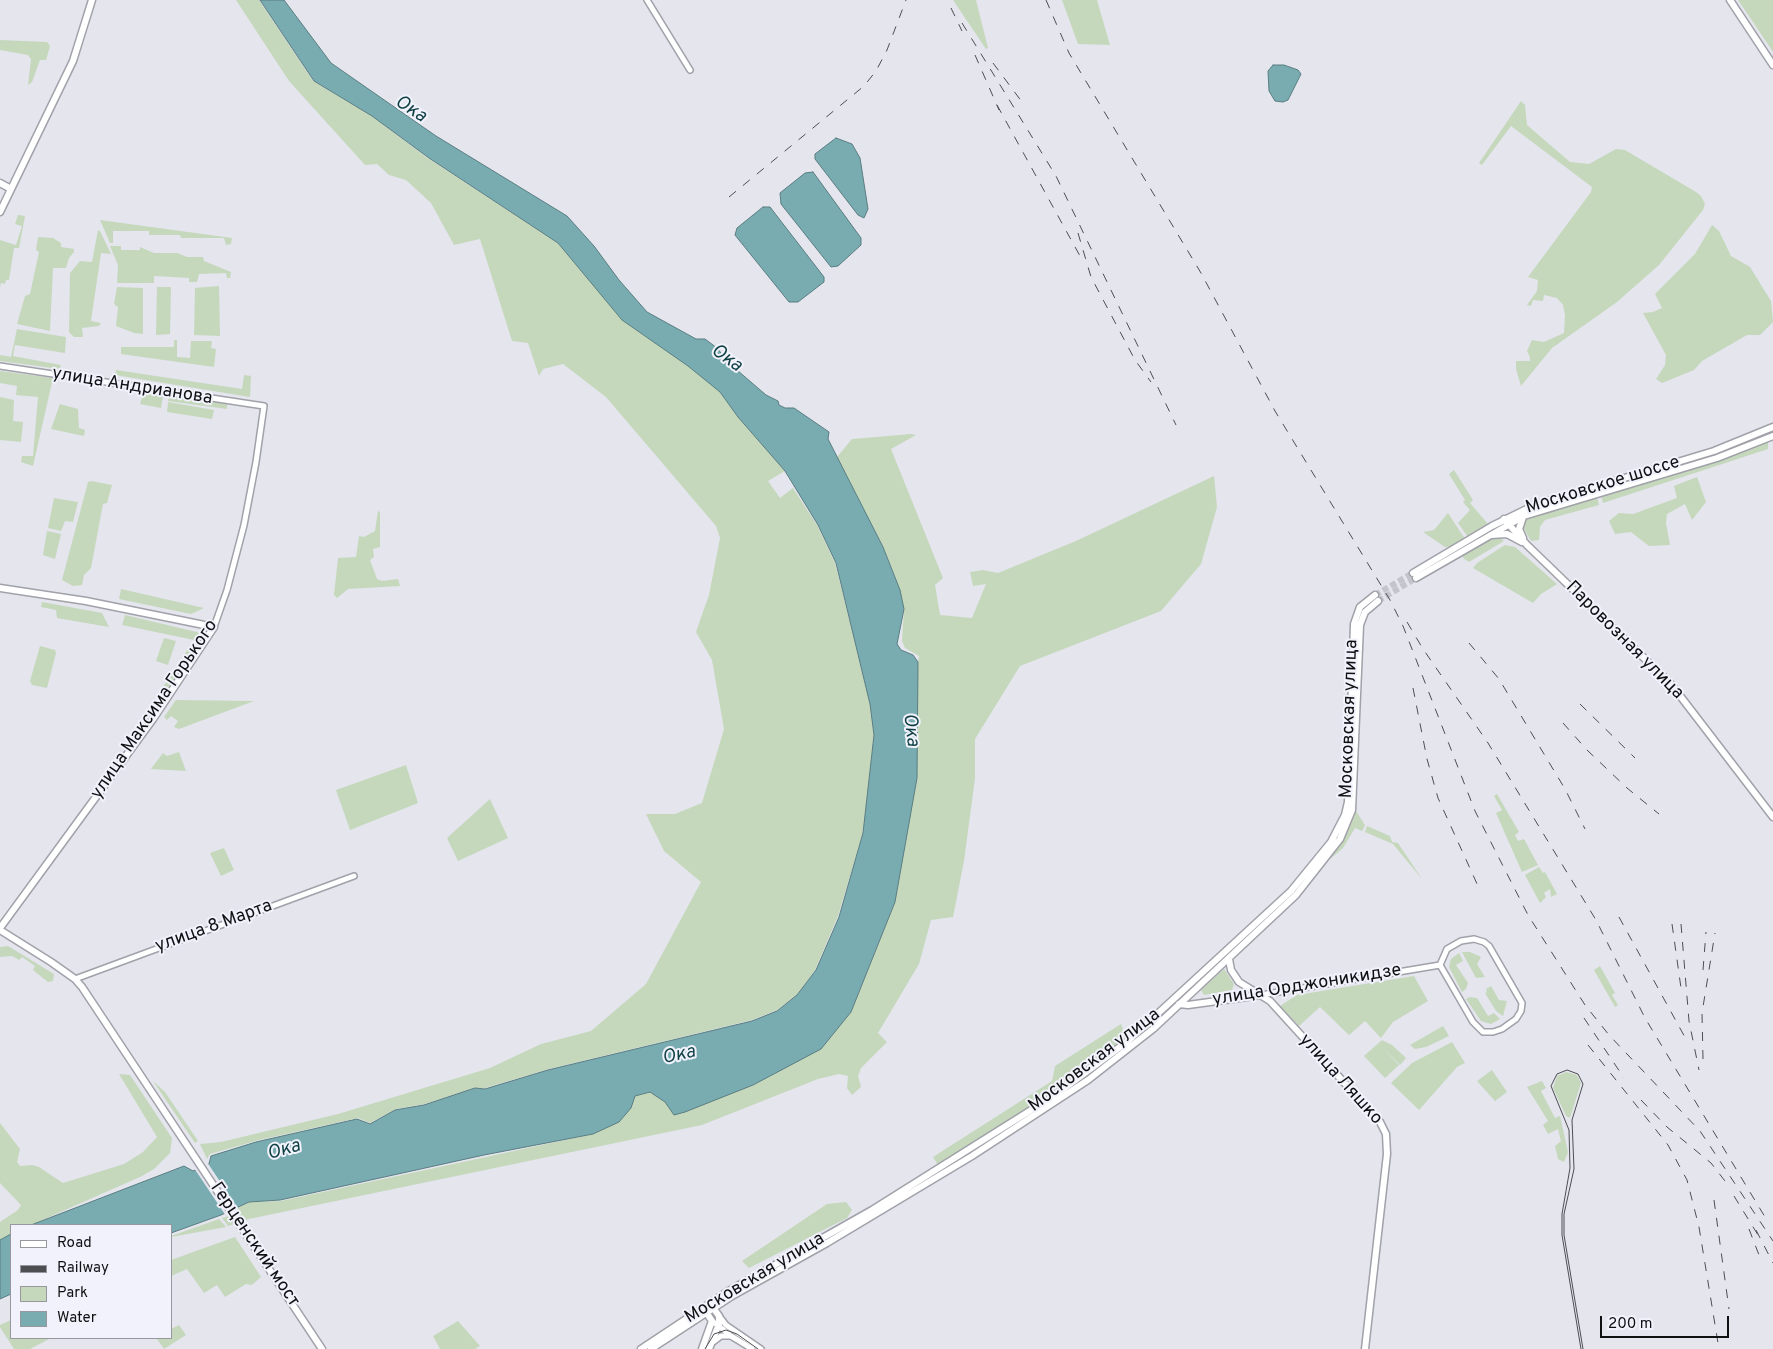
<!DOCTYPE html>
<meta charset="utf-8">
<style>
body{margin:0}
#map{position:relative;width:1773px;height:1349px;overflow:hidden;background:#e4e5ed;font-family:Overpass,sans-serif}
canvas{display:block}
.legend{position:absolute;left:10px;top:1224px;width:162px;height:115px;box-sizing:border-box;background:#f1f2fb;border:1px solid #97989e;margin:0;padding:6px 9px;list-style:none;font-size:15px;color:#0f1012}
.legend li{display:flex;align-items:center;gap:10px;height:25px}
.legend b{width:25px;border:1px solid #97989e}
.scale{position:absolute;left:1600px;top:1316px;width:129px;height:22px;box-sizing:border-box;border:2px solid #0f1012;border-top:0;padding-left:6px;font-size:15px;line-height:18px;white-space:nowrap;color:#0f1012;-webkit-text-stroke:4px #f1f2fb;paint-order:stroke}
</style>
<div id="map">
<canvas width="1773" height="1349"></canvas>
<ul class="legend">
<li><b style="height:6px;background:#fff"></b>Road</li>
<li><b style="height:6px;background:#4d4e52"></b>Railway</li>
<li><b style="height:14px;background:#c5d8bc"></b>Park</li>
<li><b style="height:14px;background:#79acb1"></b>Water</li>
</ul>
<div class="scale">200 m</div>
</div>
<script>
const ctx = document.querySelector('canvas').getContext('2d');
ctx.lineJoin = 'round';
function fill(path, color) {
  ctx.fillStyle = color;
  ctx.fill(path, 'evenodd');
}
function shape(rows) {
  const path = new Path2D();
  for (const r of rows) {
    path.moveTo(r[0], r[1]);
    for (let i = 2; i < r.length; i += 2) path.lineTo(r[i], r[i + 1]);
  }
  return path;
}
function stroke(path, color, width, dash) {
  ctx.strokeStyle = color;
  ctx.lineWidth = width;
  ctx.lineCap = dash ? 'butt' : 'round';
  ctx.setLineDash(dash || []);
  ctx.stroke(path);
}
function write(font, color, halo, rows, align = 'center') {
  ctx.font = font + ' Overpass,sans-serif';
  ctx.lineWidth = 4;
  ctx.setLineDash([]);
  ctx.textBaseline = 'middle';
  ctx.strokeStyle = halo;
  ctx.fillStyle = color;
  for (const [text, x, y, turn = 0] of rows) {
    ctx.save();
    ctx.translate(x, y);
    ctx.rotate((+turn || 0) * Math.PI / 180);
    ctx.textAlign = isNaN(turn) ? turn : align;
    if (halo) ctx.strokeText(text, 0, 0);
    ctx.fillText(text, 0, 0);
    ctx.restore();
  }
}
fill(shape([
 [236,0,259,0,313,81,372,116,426,157,558,243,622,320,688,366,720,392,738,417,785,471,768,481,780,498,793,488,817,525,835,563,860,661,870,704,874,735,863,833,838,916,815,970,797,995,777,1010,752,1020,549,1069,485,1088,475,1088,425,1104,396,1109,370,1123,358,1118,259,1140,210,1154,207,1159,200,1144,221,1142,338,1114,490,1068,541,1044,591,1031,646,984,701,882,664,851,646,814,675,814,702,803,724,729,712,660,696,632,709,595,720,538,716,526,606,397,563,364,543,369,539,376,528,343,512,341,480,239,454,245,431,203,406,180,389,175,377,164,365,165,289,81],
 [953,0,976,0,988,48,986,49],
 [1062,0,1097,0,1110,45,1078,44],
 [1738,0,1773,0,1773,52,1755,25],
 [0,40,47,42,50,46,46,60,40,60,32,82,28,85,31,59,28,55,0,50],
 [1521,101,1525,105,1527,125,1570,162,1589,164,1616,149,1625,150,1696,192,1701,196,1705,204,1703,210,1659,265,1617,302,1552,348,1521,386,1516,369,1516,361,1530,361,1530,357,1527,351,1532,340,1544,342,1564,333,1565,315,1563,305,1557,298,1544,295,1543,301,1533,300,1531,306,1527,305,1537,291,1538,280,1528,277,1591,192,1592,187,1511,126,1482,165,1479,163],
 [18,215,25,216,19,248,14,248,9,280,6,280,5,284,1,283,0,288,0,240,16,245,22,226,15,224],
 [100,220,232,238,231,244,226,245,224,238,181,238,180,235,149,235,149,231,113,231,113,243,110,243],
 [1712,225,1719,231,1731,256,1750,267,1771,301,1773,322,1760,335,1747,335,1702,361,1694,370,1662,383,1656,379,1665,365,1666,355,1643,313,1653,312,1662,308,1655,294,1695,254],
 [98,230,100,231,111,254,101,253,91,321,101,323,99,326,82,328,83,337,74,337,69,332,70,273,80,261,92,262],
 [38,237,53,238,61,243,61,247,74,249,74,252,69,258,66,268,53,268,50,331,17,324,25,296,30,294,39,252,36,250],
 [110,246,121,246,121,250,140,250,140,247,154,253,177,253,187,257,203,257,204,261,231,272,230,278,227,278,226,273,199,274,197,282,189,282,189,278,154,276,154,283,117,283,118,265],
 [219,286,220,336,194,335,195,288],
 [117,287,143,288,143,334,134,333,116,326,118,307,114,304],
 [157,287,171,287,170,334,156,335],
 [17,329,66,337,65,353,15,345,13,356,61,365,60,369,0,361,0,355,11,357],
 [174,340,177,340,177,357,190,358,191,341,212,341,211,348,216,349,214,367,121,354,121,347,174,347],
 [116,370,242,389,244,375,251,376,250,397,115,375],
 [0,371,53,378,33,466,21,462,22,456,33,456,38,397,16,395,17,386,0,383],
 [143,393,163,396,161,408,140,404],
 [169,396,227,404,227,409,168,401],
 [0,397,14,400,13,421,23,422,21,442,0,440],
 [168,402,214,410,212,419,167,412],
 [60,404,78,409,79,428,85,430,84,436,51,429],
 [911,434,916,435,891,449,943,578,935,585,940,615,972,618,986,584,973,586,970,572,983,570,998,573,1076,541,1214,476,1217,507,1201,564,1161,611,1020,666,975,739,975,778,964,861,953,917,931,920,919,964,878,1033,887,1042,861,1068,858,1076,861,1087,852,1095,847,1088,848,1076,839,1074,818,1079,702,1125,249,1219,228,1226,222,1218,229,1216,228,1213,249,1202,281,1201,593,1134,631,1108,635,1096,650,1092,665,1102,674,1115,851,1012,895,902,917,776,917,668,919,656,905,648,902,641,904,609,900,590,883,547,837,457,852,439],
 [1764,442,1768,443,1768,449,1603,503,1601,496],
 [1454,470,1473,500,1470,503,1488,524,1468,537,1458,523,1470,510,1463,502,1465,500,1449,474],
 [1697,477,1706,502,1692,520,1685,504,1667,514,1666,523,1670,545,1649,546,1631,532,1615,534,1609,521,1619,513,1633,514,1677,498,1674,486],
 [91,481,112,485,107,503,103,504,91,568,84,575,82,585,73,586,62,580,88,482],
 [1597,497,1599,505,1545,520,1540,527,1539,540,1531,541,1524,529,1523,525,1527,518],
 [54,498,78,502,73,522,65,521,61,531,48,528],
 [378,511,380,512,380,547,373,549,374,557,370,560,377,579,382,581,398,579,400,586,348,589,337,598,334,595,338,558,356,557,359,536,364,537,375,531],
 [1448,513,1465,539,1451,547,1445,547,1423,532,1434,530],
 [47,531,61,534,55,559,43,555],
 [1499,537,1504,541,1469,562,1463,558,1463,554,1489,538],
 [1505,545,1515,547,1557,584,1541,594,1533,603,1473,568,1477,563],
 [121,589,204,608,191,614,119,599],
 [42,602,102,613,109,627,57,618,56,610,41,607],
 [125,615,201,633,202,637,164,696,159,693,194,640,122,625],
 [164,638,176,641,168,665,156,661],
 [40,646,55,650,56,653,47,688,32,685,30,681],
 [176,700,254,701,179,729,174,727,178,721,171,716,167,720,164,717],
 [179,752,186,771,151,769,163,753,167,756],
 [406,765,418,803,350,830,336,790],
 [1497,794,1519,832,1515,835,1518,841,1524,839,1538,865,1522,872,1496,813,1502,810,1494,796],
 [490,799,508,838,458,861,447,838],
 [1356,811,1365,825,1362,831,1355,828,1343,848,1329,860,1347,832],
 [1367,826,1390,836,1392,842,1398,843,1422,879,1393,844,1365,832],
 [224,848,234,870,221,876,210,853],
 [1539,867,1543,873,1545,872,1557,894,1551,897,1550,889,1544,893,1546,897,1540,903,1525,875],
 [8,946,54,974,53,981,48,982,33,970,35,966,22,957,19,960,12,956,0,957,0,947],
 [1462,952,1470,952,1481,957,1477,964,1485,977,1476,978],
 [1459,953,1463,961,1456,965,1468,983,1466,989,1462,992,1449,967,1451,959],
 [1600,966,1615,993,1612,995,1618,1005,1615,1007,1594,970],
 [1224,969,1234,984,1232,990,1204,995,1201,990],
 [1414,976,1428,1001,1393,1022,1381,1038,1365,1021,1349,1035,1320,1007,1299,1026,1280,1006,1297,995],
 [1491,986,1499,1000,1507,1001,1503,1016,1496,1011,1485,993,1487,992,1486,989],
 [1470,997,1477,998,1488,1016,1494,1013,1500,1019,1491,1024,1481,1021,1466,999],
 [1121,1024,1126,1038,1056,1091,938,1165,933,1157,1052,1081,1055,1066],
 [1443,1026,1449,1036,1426,1047,1415,1049,1410,1045],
 [1382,1040,1392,1045,1406,1058,1400,1065,1382,1047,1399,1065,1385,1078,1364,1056],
 [1452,1042,1465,1063,1457,1067,1419,1110,1391,1083,1412,1063],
 [1492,1070,1507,1092,1495,1101,1477,1081],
 [1566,1072,1577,1075,1581,1083,1570,1118,1566,1116,1553,1088,1557,1076],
 [119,1074,130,1075,172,1138,170,1153,154,1169,140,1177,31,1225,11,1225,11,1234,0,1240,0,1222,18,1210,21,1205,0,1183,0,1123,20,1149,17,1162,20,1166,32,1165,39,1167,63,1183,124,1164,143,1152,157,1137],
 [153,1081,165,1092,198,1141,195,1143],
 [1542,1081,1546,1088,1541,1091,1555,1118,1560,1116,1568,1152,1564,1162,1558,1159,1555,1146,1561,1141,1558,1129,1548,1134,1543,1125,1548,1121,1527,1087],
 [846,1202,852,1210,847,1218,749,1268,742,1261,827,1204],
 [219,1219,226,1227,171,1237,171,1236],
 [235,1237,261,1277,252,1285,246,1284,225,1297,217,1285,204,1293,187,1269,171,1276,171,1260],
 [11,1320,11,1338,51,1338,30,1349,14,1349,0,1327,0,1325],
 [458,1321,480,1346,475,1349,440,1349,433,1336],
 [179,1325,186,1335,164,1349,157,1339,171,1338,171,1329]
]), '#c5d8bc');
const water = shape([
 [260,0,284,0,331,63,436,136,567,216,594,246,619,280,647,312,696,339,705,339,717,348,730,364,766,395,778,401,779,405,785,408,794,408,829,432,828,439,883,547,900,590,904,609,897,644,901,650,913,655,918,662,917,778,895,902,851,1012,821,1049,753,1085,685,1112,674,1115,665,1102,650,1092,635,1096,631,1108,619,1122,593,1134,484,1155,280,1200,249,1202,221,1215,171,1233,171,1225,31,1225,184,1166,193,1171,209,1164,211,1156,256,1142,357,1119,370,1124,395,1110,424,1105,475,1088,485,1089,548,1070,752,1021,777,1011,797,995,816,970,839,917,863,833,874,735,870,704,836,563,818,525,785,471,738,417,720,392,688,366,622,320,558,243,429,158,372,116,314,81,260,0],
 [1273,65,1284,65,1298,70,1301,74,1288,100,1283,102,1275,101,1269,91,1268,71,1273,65],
 [836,138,852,144,860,158,868,209,864,218,858,215,815,159,815,154,836,138],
 [813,172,861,238,861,245,838,266,831,267,781,204,780,193,805,173,813,172],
 [763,207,770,207,824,277,824,282,798,302,789,302,735,235,737,228,763,207],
 [11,1234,11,1294,0,1299,0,1240,11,1234]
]);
fill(water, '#79acb1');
stroke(water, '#597d81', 1);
fill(shape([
 [207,1162,239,1210,226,1216,194,1168]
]), '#e4e5ed');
stroke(shape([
 [1375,595,1413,573],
 [1378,601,1416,578]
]), '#c4c5cc', 6, [6, 3]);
const minor = shape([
 [647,0,690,70],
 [0,366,264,406,256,462,244,525,227,590,214,627],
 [1474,939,1484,942,1489,946,1522,1003,1521,1011,1516,1019,1502,1029,1493,1032,1483,1032,1473,1022,1440,965,1447,949,1461,941,1474,939],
 [75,979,354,876],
 [1261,995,1440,965],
 [719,1316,726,1325,761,1349],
 [712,1321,729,1334],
 [713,1342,721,1336,731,1336,752,1349]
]);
const major = shape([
 [1730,0,1773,65],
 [0,183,11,189],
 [0,212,73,61,92,0],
 [1523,517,1519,529,1523,538],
 [1504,519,1527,545,1671,684,1773,817],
 [1491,535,1507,534,1522,542],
 [1413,573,1492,526,1535,505,1714,451,1773,427],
 [1416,578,1524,516,1717,458,1773,436],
 [0,588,86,601,214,627,153,719,0,928],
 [0,930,51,962,75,979,82,987,322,1349],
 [1229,959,1231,970,1239,982,1270,1001,1380,1122,1386,1134,1387,1154,1365,1349],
 [1179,1004,1188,1005,1261,995],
 [641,1349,727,1292,872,1210,1055,1095,1128,1041,1291,891,1331,842,1345,815,1348,802,1354,624,1360,607,1375,595],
 [651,1349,732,1296,827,1243,972,1156,1088,1080,1153,1029,1296,895,1340,839,1352,810,1360,625,1365,612,1378,601],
 [702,1349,712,1321,704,1309],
 [709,1349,719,1324,719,1316,711,1305]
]);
stroke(minor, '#a0a1a9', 8);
stroke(major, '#a0a1a9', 9);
stroke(minor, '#fff', 5);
stroke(major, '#fff', 6);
stroke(shape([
 [705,1349,714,1334,726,1330,737,1334,758,1349],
 [1581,1349,1562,1235,1562,1214,1570,1168,1569,1130,1551,1086,1557,1074,1567,1070,1578,1074,1583,1084,1572,1120,1574,1169,1564,1214,1564,1235,1583,1349]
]), '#4d4e52', 1);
stroke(shape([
 [1046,0,1069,53,1201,273,1275,411,1390,600,1403,626,1475,811,1528,915,1585,1005,1609,1035,1700,1131,1773,1241],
 [951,8,962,31],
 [962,23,1056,176,1176,425],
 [975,55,999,110],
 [993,63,1022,102],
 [997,105,1080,256],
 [729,197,864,86,876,71,887,50,906,0],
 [1078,233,1091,277,1135,360,1151,382],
 [1407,622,1423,649,1488,743,1596,920,1645,1018,1765,1217],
 [1469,643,1499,679,1565,789,1585,829],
 [1413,688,1427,759,1438,798,1478,886],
 [1580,704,1635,758],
 [1563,723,1587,750,1627,788,1659,814],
 [1619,917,1687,1041],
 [1672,924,1681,988],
 [1681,924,1689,1021,1699,1070],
 [1703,970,1706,932],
 [1584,1018,1624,1078],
 [1588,1045,1668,1145,1687,1180,1699,1227,1719,1349],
 [1703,1059,1702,1013,1715,933],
 [1641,1100,1667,1127,1711,1163,1725,1181],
 [1734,1196,1758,1235],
 [1714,1200,1729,1309],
 [1749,1229,1759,1255],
 [1756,1230,1773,1263]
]), '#4d4e52', 1, [9, 9]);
write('18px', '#0f1012', '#f1f2fb', [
 ["улица Андрианова",132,387,9],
 ["Московское шоссе",1603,486,-17],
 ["Паровозная улица",1624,641,45],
 ["улица Максима Горького",155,710,-56],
 ["Московская улица",1350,719,-88],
 ["улица 8 Марта",214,927,-20],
 ["улица Орджоникидзе",1307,986,-9],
 ["Московская улица",1095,1061,-37],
 ["улица Ляшко",1340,1080,48],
 ["Герценский мост",254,1245,56],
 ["Московская улица",755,1279,-31]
]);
write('italic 19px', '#0e3f43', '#f1f2fb', [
 ["Ока",410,110,33],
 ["Ока",726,359,36],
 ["Ока",910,730,83],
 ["Ока",679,1056,-12],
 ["Ока",284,1151,-16]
]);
</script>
